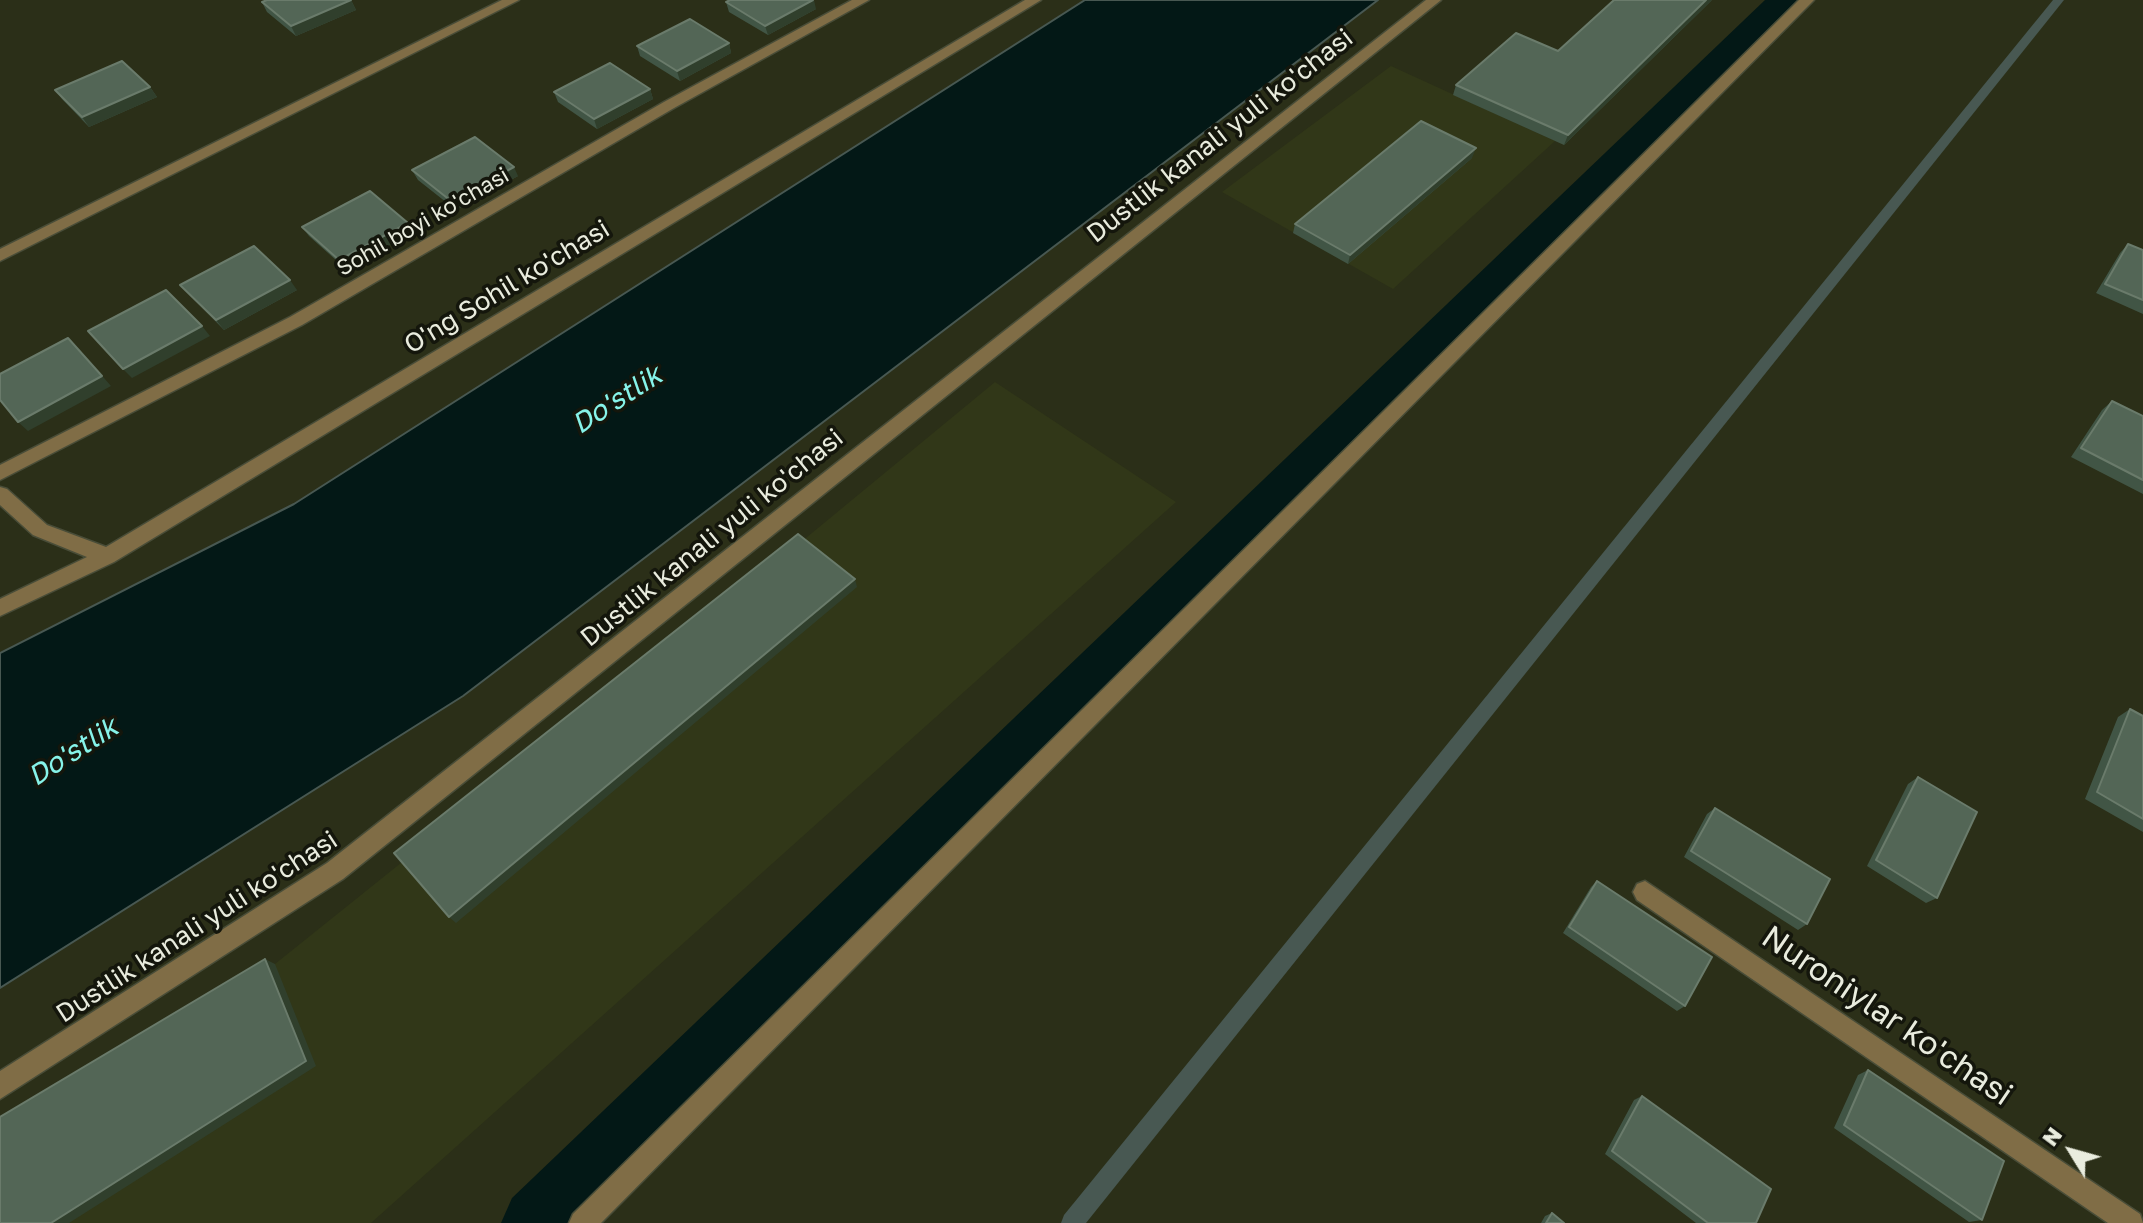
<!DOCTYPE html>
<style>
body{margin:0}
#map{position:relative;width:2143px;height:1223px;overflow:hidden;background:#2b2f18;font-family:"Golos Text",sans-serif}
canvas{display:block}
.north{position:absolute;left:2031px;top:1111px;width:80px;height:80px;-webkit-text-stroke:6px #14160c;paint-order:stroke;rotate:307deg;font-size:22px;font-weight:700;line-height:32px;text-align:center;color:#e9ecde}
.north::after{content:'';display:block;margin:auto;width:28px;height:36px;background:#e9ecde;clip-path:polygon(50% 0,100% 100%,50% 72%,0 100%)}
</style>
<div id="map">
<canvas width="2143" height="1223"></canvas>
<div class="north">N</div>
</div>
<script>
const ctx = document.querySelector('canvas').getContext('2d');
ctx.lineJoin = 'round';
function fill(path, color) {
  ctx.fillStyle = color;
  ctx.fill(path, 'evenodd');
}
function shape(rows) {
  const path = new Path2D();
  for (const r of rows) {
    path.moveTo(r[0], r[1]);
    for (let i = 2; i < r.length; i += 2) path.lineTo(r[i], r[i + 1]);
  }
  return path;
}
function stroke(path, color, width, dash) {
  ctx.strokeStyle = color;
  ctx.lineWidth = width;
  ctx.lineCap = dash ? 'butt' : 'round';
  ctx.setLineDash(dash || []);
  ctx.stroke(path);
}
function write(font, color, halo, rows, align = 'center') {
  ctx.font = font + ' "Golos Text",sans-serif';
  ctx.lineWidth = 7;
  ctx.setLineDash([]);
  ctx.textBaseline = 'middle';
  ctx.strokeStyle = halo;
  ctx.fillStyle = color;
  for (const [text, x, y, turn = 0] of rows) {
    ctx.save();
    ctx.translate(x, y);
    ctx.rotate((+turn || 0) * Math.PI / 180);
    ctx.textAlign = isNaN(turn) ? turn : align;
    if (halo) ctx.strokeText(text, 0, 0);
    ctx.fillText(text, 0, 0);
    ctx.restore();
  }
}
fill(shape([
 [1391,66,1555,141,1393,289,1222,192],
 [995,382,1176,502,371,1223,0,1223,0,1129,275,964,801,542]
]), '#313718');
const water = shape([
 [1085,0,1378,0,463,696,0,988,0,653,294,504,1085,0]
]);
fill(water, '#031816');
stroke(water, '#485852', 2);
fill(shape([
 [2053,0,2064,0,1086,1223,1061,1223,1064,1215,2053,0]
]), '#485852');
fill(shape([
 [1765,0,1804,0,588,1223,501,1223,512,1198,1765,0]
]), '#031816');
const minor = shape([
 [502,0,519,0,0,261,0,249,502,0],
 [852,0,869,0,674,108,302,325,0,480,0,465,290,317,664,102,852,0],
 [1025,0,1041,0,114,562,0,616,0,599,87,557,33,535,0,505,0,487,7,489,47,525,106,547,1025,0],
 [1426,0,1441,0,343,879,0,1099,0,1071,327,863,1426,0],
 [1799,0,1814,0,601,1223,569,1223,573,1214,1799,0],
 [1645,881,2140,1214,2143,1223,2108,1223,1637,900,1633,892,1637,884,1645,881]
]);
stroke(minor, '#494d38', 3);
fill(minor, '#806d46');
fill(shape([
 [351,0,356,10,296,36,267,12,262,2],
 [1712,0,1564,145,1453,95,1456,85],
 [726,2,816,9,768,35,729,12],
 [729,43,731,53,680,81,640,56,637,46],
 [150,87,157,97,89,127,62,99,55,90],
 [650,89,653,99,597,129,558,102,554,92],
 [1472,158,1348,264,1293,233,1295,224],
 [412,170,518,176,456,210,418,180],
 [408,223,413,232,346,269,309,236,302,227],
 [2128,244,2143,250,2143,314,2096,293,2120,253],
 [180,285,297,290,224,330],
 [2112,401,2143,416,2143,494,2071,457,2102,410],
 [2130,709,2143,716,2143,832,2085,799,2118,717],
 [1918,777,1937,898,1926,903,1867,866,1908,784],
 [1715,808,1807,924,1798,930,1684,857,1707,814],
 [1597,881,1685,1006,1677,1011,1563,933,1591,887],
 [1868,1070,1982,1220,1969,1222,1834,1128,1858,1075],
 [1642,1096,1756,1223,1696,1223,1605,1154,1634,1100],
 [1552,1213,1564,1223,1541,1223,1545,1216]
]), '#415545');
fill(shape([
 [351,0,356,10,296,36,291,26],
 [813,0,814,0,816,9,768,35,765,26],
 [1706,0,1712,0,1564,145,1568,135],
 [729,43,731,53,680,81,677,71],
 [150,87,157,97,89,127,82,117],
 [650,89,653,99,597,129,594,119],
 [1476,148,1472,158,1348,264,1350,255],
 [514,167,518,176,456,210,451,201],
 [408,223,413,232,346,269,339,260],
 [290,280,297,290,224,330,216,320],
 [202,326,210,336,132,378,123,369],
 [77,347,111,386,28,431,18,422],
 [855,579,857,587,456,923,449,917],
 [265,959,275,964,316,1066,69,1223,51,1223]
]), '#303f2c');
const building = shape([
 [267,0,351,0,291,26,262,2,267,0],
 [730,0,813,0,765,26,726,2,730,0],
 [1614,0,1706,0,1568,135,1456,85,1516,33,1558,51,1614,0],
 [690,19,729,43,677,71,637,46,690,19],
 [122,61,150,87,82,117,55,90,122,61],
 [610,63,650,89,594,119,554,92,610,63],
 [1421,121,1476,148,1350,255,1295,224,1421,121],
 [475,137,514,167,451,201,412,170,475,137],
 [370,191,408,223,339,260,302,227,370,191],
 [2128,244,2143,250,2143,300,2105,284,2128,244],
 [254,246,290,280,216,320,180,285,254,246],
 [166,290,202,326,123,369,88,331,166,290],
 [68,338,102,376,18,422,0,400,0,374,68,338],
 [2112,401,2143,416,2143,480,2081,448,2112,401],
 [798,534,855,579,449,917,394,853,798,534],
 [2130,709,2143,716,2143,819,2097,792,2130,709],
 [1918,777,1977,812,1937,898,1876,860,1918,777],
 [1715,808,1830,879,1807,924,1691,851,1715,808],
 [1597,881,1712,957,1685,1006,1569,927,1597,881],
 [265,959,306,1061,51,1223,0,1223,0,1117,265,959],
 [1868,1070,2004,1161,1982,1220,1844,1125,1868,1070],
 [1642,1096,1771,1189,1756,1223,1708,1223,1612,1151,1642,1096],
 [1552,1213,1564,1223,1546,1223,1552,1213]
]);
fill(building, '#536656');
stroke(building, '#6a7b6b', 2);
write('22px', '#e9ecde', '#14160c', [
 ["Sohil boyi ko'chasi",423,222,-30]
]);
write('26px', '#e9ecde', '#14160c', [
 ["Dustlik kanali yuli ko'chasi",1220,136,-38],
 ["O'ng Sohil ko'chasi",507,287,-31],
 ["Dustlik kanali yuli ko'chasi",712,538,-39],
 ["Dustlik kanali yuli ko'chasi",197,927,-33]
]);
write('italic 28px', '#86f3e9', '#14160c', [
 ["Do'stlik",617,400,-33],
 ["Do'stlik",73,752,-33]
]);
write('32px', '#e9ecde', '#14160c', [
 ["Nuroniylar ko'chasi",1887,1016,34]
]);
</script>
